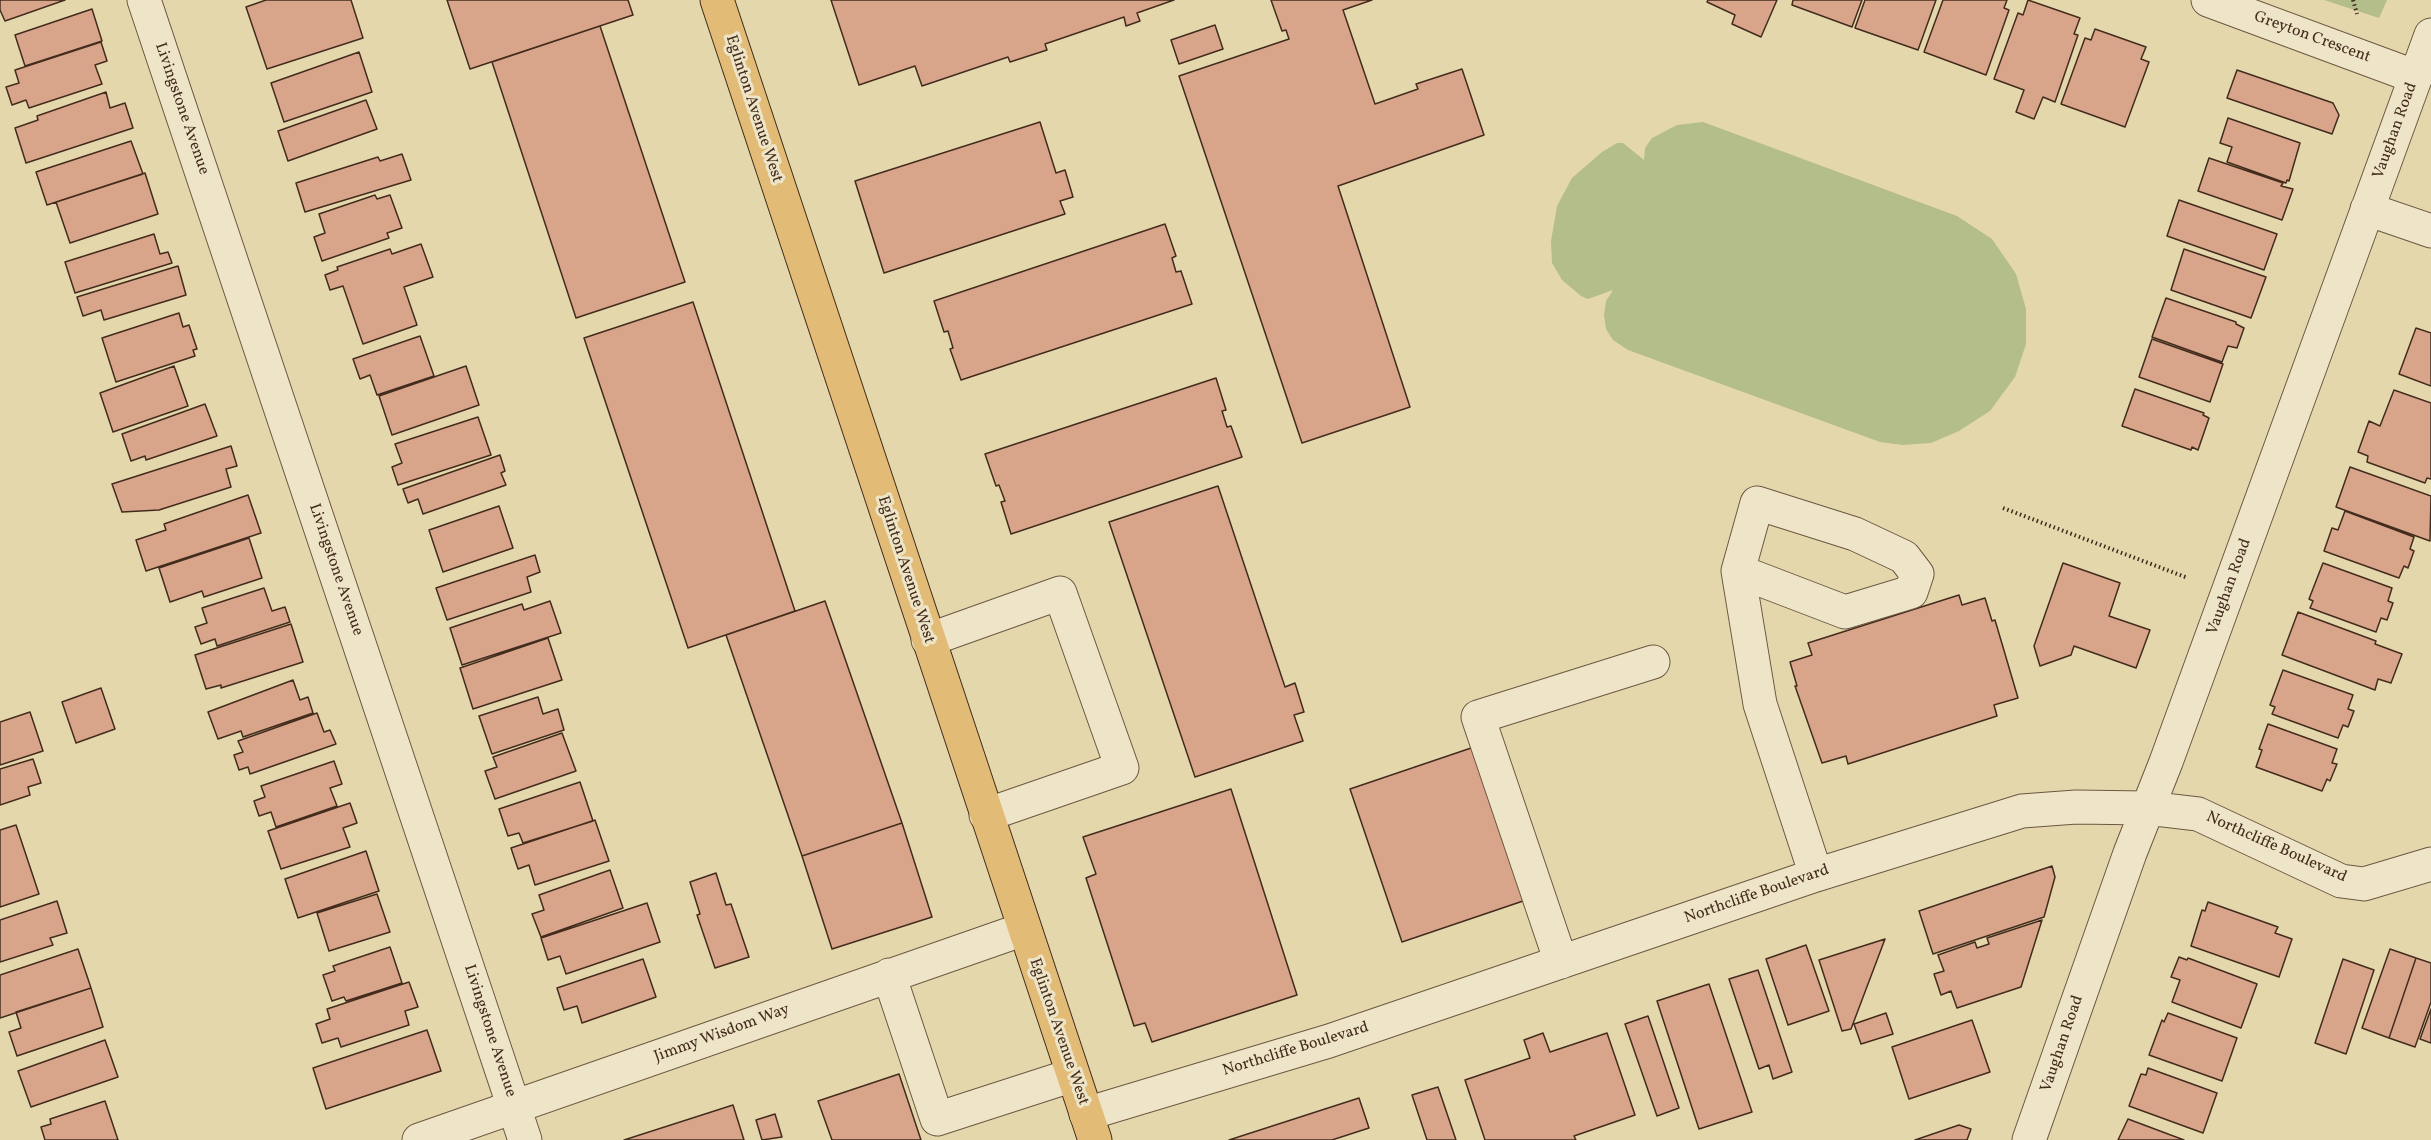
<!DOCTYPE html>
<style>
body{margin:0}
canvas{display:block;background:#e5d7ac}
</style>
<canvas width="2431" height="1140"></canvas>
<script>
const ctx = document.querySelector('canvas').getContext('2d');
ctx.lineJoin = 'round';
function fill(path, color) {
  ctx.fillStyle = color;
  ctx.fill(path, 'evenodd');
}
function shape(rows) {
  const path = new Path2D();
  for (const r of rows) {
    path.moveTo(r[0], r[1]);
    for (let i = 2; i < r.length; i += 2) path.lineTo(r[i], r[i + 1]);
  }
  return path;
}
function stroke(path, color, width, dash) {
  ctx.strokeStyle = color;
  ctx.lineWidth = width;
  ctx.lineCap = dash ? 'butt' : 'round';
  ctx.setLineDash(dash || []);
  ctx.stroke(path);
}
function write(font, color, halo, rows, align = 'center') {
  ctx.font = font + ' Vollkorn,serif';
  ctx.lineWidth = 6;
  ctx.setLineDash([]);
  ctx.textBaseline = 'middle';
  ctx.strokeStyle = halo;
  ctx.fillStyle = color;
  for (const [text, x, y, turn = 0] of rows) {
    ctx.save();
    ctx.translate(x, y);
    ctx.rotate((+turn || 0) * Math.PI / 180);
    ctx.textAlign = isNaN(turn) ? turn : align;
    if (halo) ctx.strokeText(text, 0, 0);
    ctx.fillText(text, 0, 0);
    ctx.restore();
  }
}
fill(shape([
 [2324,0,2387,0,2379,18],
 [1703,122,1957,216,1992,239,2016,274,2026,309,2026,344,2015,377,1990,411,1959,431,1931,443,1903,445,1880,442,1628,350,1613,340,1606,329,1604,315,1606,301,1613,290,1588,299,1581,296,1562,280,1552,263,1551,241,1557,206,1572,178,1602,152,1617,143,1623,143,1644,160,1645,148,1652,138,1677,125]
]), '#b4be8a');
const building = shape([
 [0,0,65,0,5,21,0,10,0,0],
 [266,0,351,0,363,38,267,69,246,7,266,0],
 [447,0,628,0,633,15,470,69,447,0],
 [831,0,1174,0,1137,13,1140,21,1126,26,1124,17,1045,44,1047,50,1010,62,1008,57,922,86,915,66,859,85,831,0],
 [1271,0,1372,0,1343,10,1375,104,1418,89,1416,84,1462,69,1484,135,1338,186,1410,407,1302,443,1179,76,1289,39,1286,30,1282,31,1271,0],
 [1708,0,1777,0,1761,37,1732,24,1735,15,1707,2,1708,0],
 [1793,0,1862,0,1852,27,1792,5,1793,0],
 [1865,0,1936,0,1918,50,1855,28,1865,0],
 [1943,0,2007,0,2004,8,2009,10,1986,75,1924,52,1943,0],
 [2028,0,2080,18,2074,34,2078,35,2055,102,2043,97,2034,119,2016,112,2024,90,1994,79,2018,13,2023,15,2028,0],
 [92,9,102,41,25,66,15,35,92,9],
 [1215,25,1223,49,1179,64,1171,40,1215,25],
 [600,26,685,282,576,318,492,62,600,26],
 [2095,29,2146,47,2141,59,2149,62,2125,127,2061,104,2085,38,2091,40,2095,29],
 [101,42,107,61,95,65,102,84,29,108,26,100,12,105,6,87,19,83,15,70,101,42],
 [359,52,372,92,284,122,271,83,359,52],
 [2237,70,2333,103,2339,115,2332,134,2227,98,2237,70],
 [106,92,110,108,125,103,133,128,26,163,15,128,38,120,37,116,106,92],
 [366,100,377,129,288,161,278,131,366,100],
 [2228,118,2300,143,2289,181,2287,180,2286,183,2227,162,2232,147,2220,143,2228,118],
 [1040,122,1056,173,1065,170,1073,197,1060,201,1065,214,884,273,855,181,1040,122],
 [131,141,143,174,47,205,36,172,131,141],
 [402,154,411,180,305,212,296,183,378,157,380,161,402,154],
 [2209,158,2283,183,2281,186,2293,189,2282,220,2198,191,2209,158],
 [145,173,158,214,70,243,56,202,145,173],
 [375,195,377,199,390,195,402,228,387,233,389,238,322,261,314,237,325,233,319,214,375,195],
 [2179,200,2277,234,2264,270,2167,236,2179,200],
 [1165,224,1176,256,1172,258,1176,272,1181,271,1192,304,961,380,950,349,953,348,948,331,944,332,934,301,1165,224],
 [154,234,160,254,168,252,172,263,75,293,65,262,154,234],
 [421,244,433,277,404,287,417,325,363,344,343,286,330,290,325,275,338,270,337,267,390,249,392,254,421,244],
 [2184,249,2266,277,2251,318,2171,290,2184,249],
 [178,266,186,295,104,320,101,310,83,316,77,297,178,266],
 [2166,298,2236,322,2236,324,2244,328,2237,348,2228,346,2222,362,2152,337,2166,298],
 [693,302,795,611,688,648,584,338,693,302],
 [179,313,183,327,189,325,197,349,193,350,195,356,116,382,102,338,179,313],
 [2416,328,2431,333,2431,386,2399,374,2416,328],
 [420,336,434,376,377,395,370,375,360,379,353,359,420,336],
 [2152,339,2223,364,2210,402,2139,377,2152,339],
 [174,366,188,406,113,432,100,393,174,366],
 [466,366,479,405,392,435,379,396,466,366],
 [1216,378,1226,410,1222,411,1227,427,1231,426,1242,457,1011,534,1001,502,1005,501,999,485,996,486,985,454,1216,378],
 [2135,389,2204,413,2203,415,2209,418,2198,450,2192,447,2191,450,2122,426,2135,389],
 [2394,390,2431,403,2431,479,2427,478,2425,483,2367,462,2368,456,2358,452,2369,421,2380,426,2394,390],
 [205,404,217,436,146,460,145,456,131,461,122,434,205,404],
 [478,417,491,455,398,485,392,467,402,463,395,444,478,417],
 [231,446,237,466,226,469,231,487,159,510,122,512,112,484,231,446],
 [500,455,505,471,501,473,506,485,423,514,418,499,408,503,403,489,500,455],
 [2350,467,2431,496,2430,541,2336,507,2350,467],
 [1218,486,1285,687,1295,683,1304,712,1294,715,1303,741,1195,777,1109,522,1218,486],
 [248,495,261,533,146,571,136,540,166,530,164,524,248,495],
 [499,506,513,548,443,572,429,530,499,506],
 [2345,511,2414,537,2410,549,2414,551,2408,568,2404,566,2399,578,2324,551,2332,528,2338,530,2345,511],
 [249,538,262,578,204,597,202,591,170,602,159,568,249,538],
 [535,555,540,572,527,577,531,592,447,620,436,588,535,555],
 [2063,563,2120,583,2109,616,2150,630,2136,668,2074,646,2071,655,2040,666,2034,646,2063,563],
 [2323,563,2392,588,2388,601,2393,603,2387,620,2381,618,2376,632,2310,608,2313,601,2309,599,2323,563],
 [264,588,272,611,285,607,290,622,217,646,215,639,201,644,195,627,207,623,202,608,264,588],
 [1959,595,1962,605,1985,598,1992,621,1995,620,2018,698,1994,705,1997,716,1848,764,1846,756,1822,763,1795,686,1797,686,1790,662,1812,655,1808,643,1959,595],
 [550,601,561,633,462,665,450,628,522,604,524,610,550,601],
 [825,601,902,823,802,856,726,635,825,601],
 [2298,612,2376,641,2375,644,2402,654,2391,683,2378,679,2375,690,2282,655,2298,612],
 [291,624,303,662,221,688,221,685,206,689,195,655,291,624],
 [548,638,562,680,473,709,460,668,548,638],
 [2283,670,2353,695,2348,709,2354,711,2348,727,2343,725,2338,738,2272,714,2275,707,2270,705,2283,670],
 [293,680,300,700,308,697,313,713,243,737,241,731,218,739,208,712,293,680],
 [101,688,115,729,76,743,62,702,101,688],
 [538,697,543,714,558,709,564,730,492,754,479,716,538,697],
 [30,712,43,751,0,765,0,722,30,712],
 [317,713,324,732,330,730,336,744,250,774,248,767,239,770,234,755,243,752,238,741,317,713],
 [2268,724,2337,749,2332,763,2337,764,2330,781,2327,779,2322,791,2256,767,2262,750,2259,749,2268,724],
 [562,733,576,771,495,799,485,771,497,767,493,757,562,733],
 [1477,746,1529,899,1402,942,1350,789,1477,746],
 [33,759,41,783,28,787,30,795,0,805,0,769,33,759],
 [334,761,342,784,330,788,337,806,276,827,271,812,259,816,254,801,265,797,261,786,334,761],
 [580,782,593,821,523,843,519,833,508,836,499,809,580,782],
 [1231,789,1297,995,1152,1042,1145,1023,1134,1026,1086,878,1096,874,1083,837,1231,789],
 [350,803,357,823,343,828,350,847,281,869,268,831,350,803],
 [595,820,609,861,535,885,529,865,518,869,511,848,595,820],
 [902,823,932,917,832,949,802,856,902,823],
 [16,825,39,894,0,907,0,830,16,825],
 [366,851,379,891,298,918,285,879,366,851],
 [2052,866,2055,877,2044,917,1933,954,1919,911,2052,866],
 [610,870,623,908,541,937,532,914,544,910,539,895,610,870],
 [716,873,726,905,731,904,749,957,715,968,697,915,700,914,690,882,716,873],
 [377,894,390,932,329,951,317,913,377,894],
 [57,901,67,933,50,938,53,945,0,962,0,920,57,901],
 [2208,902,2278,927,2275,933,2292,939,2279,977,2191,946,2202,910,2205,911,2208,902],
 [647,903,660,942,566,974,560,956,548,960,541,938,647,903],
 [2042,920,2021,987,1957,1008,1951,991,1941,995,1934,974,1944,971,1938,955,1975,942,1977,948,1989,944,1987,938,2042,920],
 [1885,939,1851,1029,1842,1031,1819,960,1885,939],
 [1806,945,1829,1011,1788,1025,1766,959,1806,945],
 [390,947,402,983,346,1001,344,997,332,1001,323,975,335,971,333,966,390,947],
 [78,949,91,988,0,1018,0,975,78,949],
 [2390,949,2416,958,2389,1038,2362,1028,2390,949],
 [2179,957,2187,960,2188,958,2257,984,2241,1028,2172,1002,2180,980,2171,977,2179,957],
 [2416,958,2431,963,2431,1002,2415,1047,2389,1038,2416,958],
 [643,959,656,997,582,1023,577,1006,564,1010,557,988,643,959],
 [2343,959,2374,970,2346,1054,2315,1043,2343,959],
 [1758,970,1792,1072,1773,1079,1769,1065,1759,1069,1729,979,1758,970],
 [409,982,418,1007,405,1011,409,1025,341,1047,338,1038,322,1043,316,1024,330,1019,327,1009,409,982],
 [1709,984,1752,1112,1699,1129,1657,1001,1709,984],
 [91,988,103,1027,17,1056,9,1032,21,1028,16,1012,91,988],
 [2431,1009,2431,1043,2420,1039,2431,1009],
 [1886,1013,1893,1034,1861,1044,1854,1024,1886,1013],
 [2168,1013,2237,1038,2222,1081,2149,1055,2162,1020,2164,1022,2168,1013],
 [1648,1016,1679,1108,1657,1116,1625,1024,1648,1016],
 [1972,1020,1990,1072,1909,1099,1892,1047,1972,1020],
 [427,1030,441,1071,326,1109,313,1068,427,1030],
 [1543,1033,1550,1052,1607,1033,1635,1115,1574,1136,1576,1140,1485,1140,1465,1080,1530,1058,1524,1040,1543,1033],
 [105,1040,118,1077,31,1107,18,1071,105,1040],
 [2148,1068,2217,1093,2203,1133,2129,1106,2141,1074,2146,1075,2148,1068],
 [899,1074,921,1140,832,1140,818,1101,899,1074],
 [1438,1087,1456,1140,1427,1140,1412,1095,1438,1087],
 [1359,1098,1369,1128,1332,1140,1229,1140,1359,1098],
 [105,1101,118,1140,45,1140,41,1127,51,1124,50,1119,105,1101],
 [733,1105,744,1140,624,1140,733,1105],
 [775,1114,782,1137,762,1140,756,1120,775,1114],
 [2128,1119,2184,1140,2118,1140,2128,1119],
 [1959,1125,1971,1129,1967,1140,1915,1140,1959,1125]
]);
fill(building, '#d9a58a');
stroke(building, '#432c1d', 1.5);
const minor = shape([
 [144,0,525,1140],
 [2208,0,2416,77],
 [2367,209,2431,231],
 [1738,571,1845,612,1911,592,1917,574,1904,557,1855,534,1757,503,1738,571,1760,704,1816,875],
 [928,640,1060,593,1122,768,986,815],
 [1561,962,1478,717,1653,662],
 [889,975,937,1119,1073,1075],
 [1086,1114,1329,1041,1816,875,2022,811,2076,807,2147,808,2198,814,2341,881,2364,884,2431,864],
 [419,1140,1024,929],
 [2029,1140,2130,853,2166,762,2431,35]
]);
const major = shape([
 [717,0,1095,1140]
]);
stroke(minor, '#6c5741', 35);
stroke(major, '#432c1d', 35);
stroke(shape([
 [2353,0,2357,14],
 [2003,508,2188,578]
]), '#432c1d', 4, [1.5, 3]);
stroke(minor, '#eee5c9', 33);
stroke(major, '#e2bc76', 33);
write('16px', '#432c1d', '#eee5c9', [
 ["Greyton Crescent",2312,38,20],
 ["Livingstone Avenue",181,109,71],
 ["Eglinton Avenue West",753,109,72],
 ["Vaughan Road",2396,131,-70],
 ["Livingstone Avenue",335,570,71],
 ["Eglinton Avenue West",905,570,72],
 ["Vaughan Road",2230,587,-70],
 ["Northcliffe Boulevard",2276,848,24],
 ["Northcliffe Boulevard",1757,895,-19],
 ["Livingstone Avenue",489,1031,72],
 ["Eglinton Avenue West",1058,1032,71],
 ["Jimmy Wisdom Way",722,1034,-20],
 ["Vaughan Road",2063,1044,-71],
 ["Northcliffe Boulevard",1296,1050,-17]
]);
</script>
